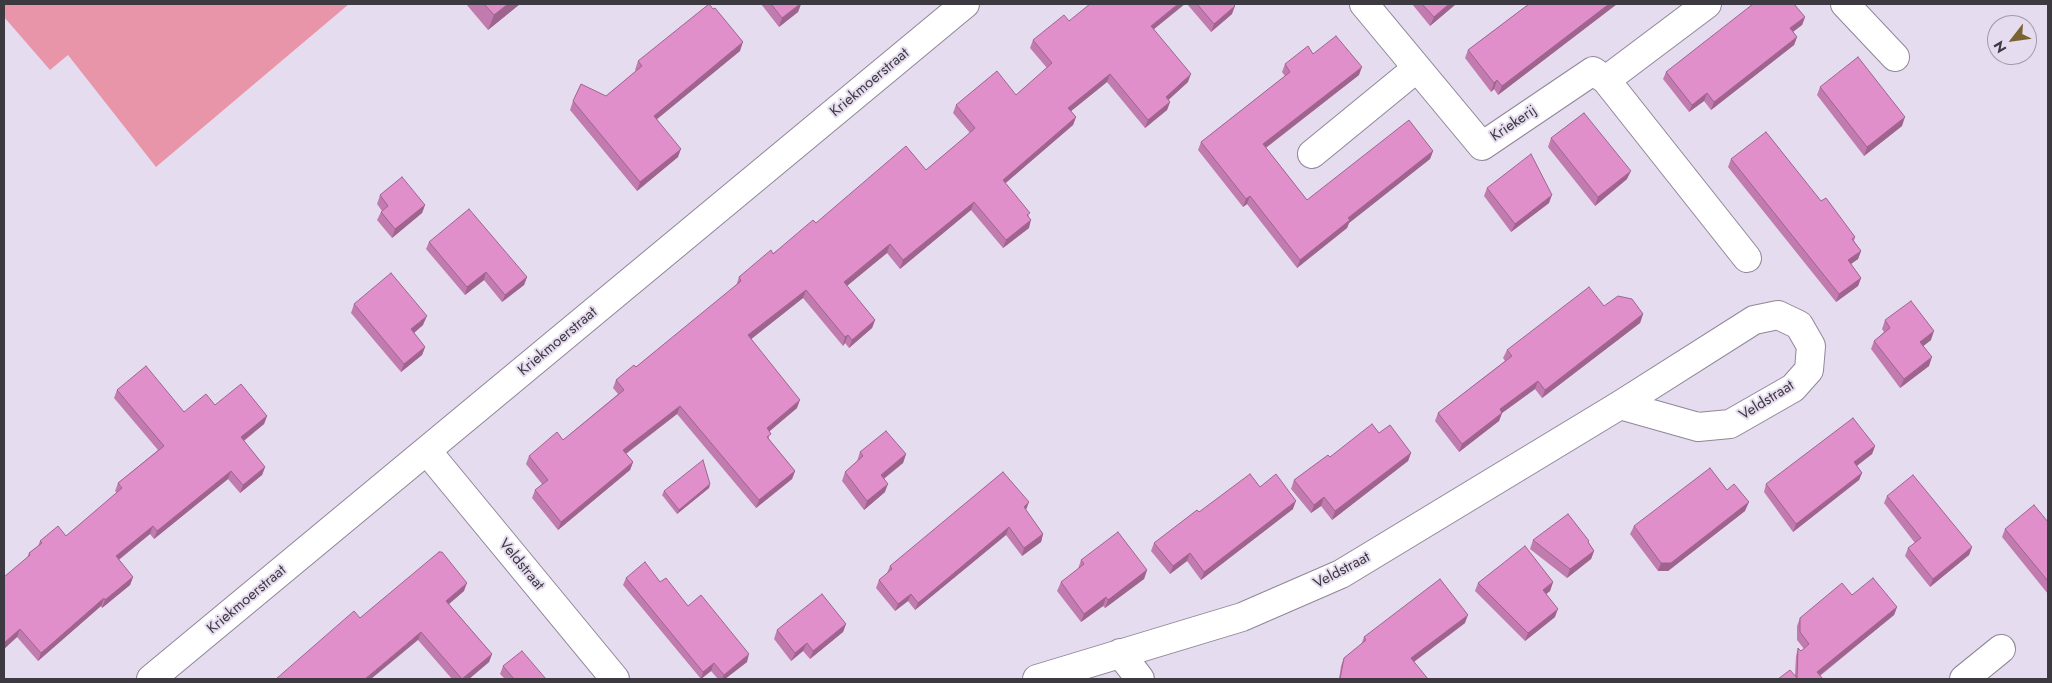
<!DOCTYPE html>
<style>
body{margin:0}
#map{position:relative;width:2052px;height:683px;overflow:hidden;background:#e6dcef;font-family:Jost,sans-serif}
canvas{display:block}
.frame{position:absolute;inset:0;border:5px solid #3d3941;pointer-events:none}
.north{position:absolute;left:1987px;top:15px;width:50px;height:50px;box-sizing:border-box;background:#e6dcef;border:1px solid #a29ba9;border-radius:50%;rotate:240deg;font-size:14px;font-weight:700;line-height:20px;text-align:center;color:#3d3941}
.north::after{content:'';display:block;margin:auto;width:18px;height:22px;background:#796333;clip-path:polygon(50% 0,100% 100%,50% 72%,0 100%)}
</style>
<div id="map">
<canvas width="2052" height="683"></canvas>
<div class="frame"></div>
<div class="north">N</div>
</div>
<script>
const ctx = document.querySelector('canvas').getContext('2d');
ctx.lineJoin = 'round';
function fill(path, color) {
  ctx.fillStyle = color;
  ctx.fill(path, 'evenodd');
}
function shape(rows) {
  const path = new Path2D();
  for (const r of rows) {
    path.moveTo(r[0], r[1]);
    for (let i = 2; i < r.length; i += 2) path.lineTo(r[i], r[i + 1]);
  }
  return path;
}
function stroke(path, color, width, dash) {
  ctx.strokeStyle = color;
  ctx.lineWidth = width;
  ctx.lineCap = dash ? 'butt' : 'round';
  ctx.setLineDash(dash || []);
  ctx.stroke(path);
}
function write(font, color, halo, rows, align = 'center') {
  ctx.font = font + ' Jost,sans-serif';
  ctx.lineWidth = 4;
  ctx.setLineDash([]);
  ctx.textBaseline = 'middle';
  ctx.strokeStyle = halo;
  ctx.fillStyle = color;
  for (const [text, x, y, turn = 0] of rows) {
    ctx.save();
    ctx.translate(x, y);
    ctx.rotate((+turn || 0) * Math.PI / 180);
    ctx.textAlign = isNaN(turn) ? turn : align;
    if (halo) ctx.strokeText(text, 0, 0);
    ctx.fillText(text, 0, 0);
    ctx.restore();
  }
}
fill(shape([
 [4,4,349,4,156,167,68,55,50,70,4,17]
]), '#e995a9');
const minor = shape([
 [1364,4,1482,146,1593,71,1606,80,1747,258],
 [1845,4,1895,57],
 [1606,80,1707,4],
 [1312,154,1417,68],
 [427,451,615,679],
 [1120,653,1140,679],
 [1037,679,1242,617,1341,574,1620,405,1754,320,1778,315,1799,325,1811,346,1809,370,1793,388,1730,424,1698,427,1620,405],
 [1964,679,2001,649]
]);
const tertiary = shape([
 [151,679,965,4]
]);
stroke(minor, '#908698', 30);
stroke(tertiary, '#908698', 30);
stroke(minor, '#fff', 28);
stroke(tertiary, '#fff', 28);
fill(shape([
 [466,4,520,4,488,30],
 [761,4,801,4,798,12,779,27],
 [1187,4,1233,4,1232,14,1211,32],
 [1412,4,1456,4,1430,26],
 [1529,4,1617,4,1498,95,1494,89,1491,92,1465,58,1468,50],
 [1805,17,1802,25,1793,32,1797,37,1794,45,1711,110,1704,101,1689,112,1663,79,1666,72],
 [1069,21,1154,29,1188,82,1168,100,1170,102,1167,110,1145,128,1107,82,1071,111,1076,117,1073,125,1005,183,1029,216,1029,228,1003,248,971,210,900,269,887,253,846,286,875,320,872,328,849,348,845,343,843,346,803,298,751,339,797,408,769,431,769,439,795,471,792,479,756,508,677,414,626,454,633,462,630,470,558,530,532,498,535,490,542,484,526,464,529,456,563,440,618,394,613,388,616,380,636,367,736,286,739,277,816,223,926,170,970,133,953,113,956,105,1016,95,1047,68,1030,48,1033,40],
 [740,51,657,119,678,157,637,191,570,110,573,101,606,96,636,71,635,70,638,61],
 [1313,54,1359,75,1266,148,1307,200,1433,151,1430,159,1349,223,1347,228,1297,268,1247,204,1243,207,1198,150,1201,142,1285,76,1282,72,1285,64],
 [1820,87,1902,126,1864,156,1817,95],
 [1551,138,1627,179,1595,206,1548,147],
 [1731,159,1821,201,1855,237,1854,241,1861,251,1858,259,1851,264,1861,278,1858,286,1836,302,1728,167],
 [1487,188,1549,203,1511,232,1484,196],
 [380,195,425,205,422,213,392,238,377,220,381,212,382,211,377,204],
 [429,242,527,277,524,285,502,302,484,280,465,295,426,249],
 [354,304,423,325,414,333,425,347,422,355,401,372,351,313],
 [1604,306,1643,314,1640,323,1542,398,1535,389,1502,413,1499,421,1459,452,1435,421,1438,413,1505,361,1503,358,1507,350],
 [1885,320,1931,340,1923,346,1929,366,1900,388,1871,349,1874,341,1884,332,1882,329],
 [117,390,184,412,215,405,267,416,264,424,244,441,265,467,262,475,240,493,228,479,154,539,150,534,119,560,133,577,130,585,102,608,101,606,38,661,17,637,4,649,4,577,27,558,29,553,38,546,40,541,66,536,117,493,115,491,118,483,158,450,114,398],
 [1379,433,1411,453,1408,461,1332,520,1321,506,1311,513,1291,489,1294,480,1330,457],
 [1875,446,1872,454,1857,466,1862,473,1859,480,1793,532,1764,492,1766,484],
 [860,452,906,454,903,463,884,479,885,492,864,510,842,481,845,472,857,461],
 [710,484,709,488,677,514,662,495,664,491],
 [1260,487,1293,509,1201,580,1187,561,1170,574,1151,551,1154,543,1199,512],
 [1727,490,1745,511,1668,571,1658,571,1630,534,1634,526],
 [1887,496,1972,547,1969,555,1930,587,1905,556,1908,548,1915,543,1884,503],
 [1026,510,1043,534,1041,542,1022,556,1006,535,915,610,908,601,895,611,876,588,879,580,887,573,890,566],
 [2048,522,2048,594,2002,537,2005,529],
 [1533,540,1589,543,1594,551,1591,559,1567,578,1530,549],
 [1081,560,1147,570,1144,579,1105,608,1103,606,1081,622,1057,591,1061,582,1078,569],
 [626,578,660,582,688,606,747,662,725,679,718,679,711,671,701,679,623,585],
 [1553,582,1550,591,1546,594,1555,617,1525,641,1475,591,1478,583],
 [464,591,449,604,492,654,489,662,469,679,452,679,418,640,360,618],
 [1852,595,1897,607,1894,615,1820,676,1778,679,1795,675,1796,656,1798,648,1801,651,1804,649,1797,640,1797,626,1800,618],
 [1465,623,1414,662,1428,679,1339,679,1341,666,1344,658,1361,645,1364,637],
 [846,624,843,632,810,659,803,651,791,661,774,639,777,630],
 [503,666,546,679,505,679,500,674]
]), '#c27baf');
fill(shape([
 [508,4,520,4,488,30,494,15],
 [800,4,801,4,798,12,779,27,782,18],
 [1178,4,1185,4,1148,34,1151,26],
 [1449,4,1456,4,1430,26,1434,17],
 [1609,4,1617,4,1498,95,1502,86],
 [1235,6,1232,14,1211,32,1214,24],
 [1805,17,1802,25,1787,36,1790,28],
 [1797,37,1794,45,1711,110,1714,102],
 [743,42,740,51,651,124,654,116],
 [1362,67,1359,75,1260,152,1263,144],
 [1110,74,1107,82,1065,116,1068,108],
 [1191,74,1188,82,1163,105,1166,97],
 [1497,80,1494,89,1491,92,1494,83],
 [1707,93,1704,101,1689,112,1692,105],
 [1170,102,1167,110,1145,128,1148,120],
 [1076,117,1073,125,1000,188,1003,180],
 [1905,117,1902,126,1864,156,1867,147],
 [681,149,678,157,637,191,640,182],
 [1433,151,1430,159,1349,223,1347,228,1297,268,1300,260,1348,218],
 [1631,171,1627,179,1595,206,1598,197],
 [1552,195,1549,203,1511,232,1515,224],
 [1250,196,1247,204,1243,207,1246,199],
 [974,202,971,210,900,269,903,260],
 [425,205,422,213,392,238,395,229],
 [1031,220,1029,228,1003,248,1006,240],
 [890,244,887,253,841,291,844,282],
 [1861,251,1858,259,1845,268,1848,260],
 [486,272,484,280,465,295,467,287],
 [527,277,524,285,502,302,505,295],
 [1861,278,1858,286,1836,302,1839,294],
 [806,290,803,298,745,344,748,335],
 [1643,314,1640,323,1542,398,1545,390],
 [427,316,423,325,408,338,411,329],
 [875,320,872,328,849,348,852,340],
 [1934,331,1931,340,1917,351,1920,342],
 [848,335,845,343,843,346,845,337],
 [425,347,422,355,401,372,404,364],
 [1932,357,1929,366,1900,388,1904,379],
 [1538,381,1535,389,1502,413,1499,421,1459,452,1462,444,1500,409],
 [800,400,797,408,764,436,767,428],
 [680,406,677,414,620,458,623,450],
 [267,416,264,424,238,445,241,437],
 [1875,446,1872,454,1851,470,1854,462],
 [1411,453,1408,461,1332,520,1335,511],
 [906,454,903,463,878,483,881,475],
 [633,462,630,470,558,530,561,522],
 [265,467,262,475,240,493,243,485],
 [231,471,228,479,154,539,157,531],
 [795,471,792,479,756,508,759,500],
 [1862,473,1859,480,1793,532,1796,524],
 [710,484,709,488,677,514,679,510],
 [888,484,885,492,864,510,867,501],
 [1324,497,1321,506,1311,513,1314,505],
 [1296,501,1293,509,1201,580,1204,572],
 [1029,502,1026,510,1024,507],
 [1749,502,1745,511,1668,571,1658,571,1661,563],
 [153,526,150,534,113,564,116,556],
 [1009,527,1006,535,915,610,918,603],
 [1043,534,1041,542,1022,556,1024,548],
 [1972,547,1969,555,1930,587,1933,579],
 [1594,551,1591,559,1567,578,1570,569],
 [1190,553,1187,561,1170,574,1173,566],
 [1147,570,1144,579,1105,608,1108,600],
 [133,577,130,585,102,608,105,600],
 [1553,582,1550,591,1540,599,1543,590],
 [467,583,464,591,443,609,446,601],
 [911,594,908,601,895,611,898,604],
 [1106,597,1103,606,1081,622,1084,614],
 [104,598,101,606,38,661,41,653],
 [1897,607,1894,615,1815,679,1817,672],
 [1558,609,1555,617,1525,641,1528,633],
 [1468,615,1465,623,1408,666,1411,658],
 [846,624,843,632,810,659,813,651],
 [20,629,17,637,4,649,4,643],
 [421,632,418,640,371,679,365,679],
 [807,643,803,651,791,661,795,653],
 [492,654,489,662,469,679,462,679],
 [749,654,747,662,725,679,722,679,724,675],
 [714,663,711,671,701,679,703,672]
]), '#9e648e');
const building = shape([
 [484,4,508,4,494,15,484,4],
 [709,4,713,9,715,8,743,42,654,116,681,149,640,182,573,101,581,84,606,96,642,66,638,61,709,4],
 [771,4,800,4,782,18,771,4],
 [1090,4,1178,4,1151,26,1191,74,1166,97,1170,102,1148,120,1110,74,1068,108,1076,117,1003,180,1030,213,1027,215,1031,220,1006,240,974,202,903,260,890,244,844,282,875,320,852,340,848,335,845,337,806,290,748,335,800,400,767,428,771,434,767,437,795,471,759,500,680,406,623,450,633,462,561,522,535,490,548,480,529,456,557,432,563,440,624,390,616,380,634,365,636,367,741,281,739,277,771,250,773,254,813,220,816,223,906,146,926,170,965,137,975,128,956,105,997,71,1016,95,1052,63,1033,40,1064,15,1069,21,1090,4],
 [1197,4,1233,4,1235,6,1214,24,1197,4],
 [1422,4,1449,4,1434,17,1422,4],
 [1529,4,1609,4,1502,86,1497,80,1494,83,1468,50,1529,4],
 [1753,4,1794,4,1805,17,1790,28,1797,37,1714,102,1707,93,1692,105,1666,72,1753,4],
 [1336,36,1362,67,1263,144,1307,200,1409,120,1433,151,1348,218,1350,220,1300,260,1250,196,1246,199,1201,142,1290,72,1285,64,1308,46,1313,54,1336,36],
 [1858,57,1905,117,1867,147,1820,87,1858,57],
 [1584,113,1631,171,1598,197,1551,138,1584,113],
 [1766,132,1821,201,1826,198,1855,237,1852,239,1861,251,1848,260,1861,278,1839,294,1731,159,1766,132],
 [1531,154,1552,195,1515,224,1487,188,1531,154],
 [402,177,425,205,395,229,381,212,388,206,380,195,402,177],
 [469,209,527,277,505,295,486,272,467,287,429,242,469,209],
 [391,273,427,316,411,329,425,347,404,364,354,304,391,273],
 [1589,287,1604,306,1618,296,1632,299,1643,314,1545,390,1538,381,1500,409,1502,413,1462,444,1438,413,1512,356,1507,350,1589,287],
 [1911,301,1934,331,1920,342,1932,357,1904,379,1874,341,1890,328,1885,320,1911,301],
 [146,366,184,412,206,394,215,405,241,384,267,416,241,437,265,467,243,485,231,471,157,531,153,526,116,556,133,577,105,600,104,598,41,653,20,629,4,643,4,577,30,555,29,553,42,543,40,541,58,526,66,536,122,488,118,483,164,446,117,390,146,366],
 [1853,418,1875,446,1854,462,1862,473,1796,524,1766,484,1853,418],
 [1372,424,1379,433,1390,425,1411,453,1335,511,1324,497,1314,505,1294,480,1328,455,1330,457,1372,424],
 [886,431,906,454,881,475,888,484,867,501,845,472,863,456,860,452,886,431],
 [703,460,710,484,679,510,664,491,703,460],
 [1710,468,1727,490,1734,484,1749,502,1671,563,1661,563,1634,526,1710,468],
 [1003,472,1029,502,1024,507,1043,534,1024,548,1009,527,918,603,911,594,898,604,879,580,892,569,890,566,1003,472],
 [1250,474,1260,487,1276,474,1296,501,1204,572,1190,553,1173,566,1154,543,1197,510,1199,512,1250,474],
 [1913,475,1972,547,1933,579,1908,548,1921,538,1887,496,1913,475],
 [2034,505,2048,522,2048,581,2005,529,2034,505],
 [1568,514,1589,541,1588,542,1594,551,1570,569,1533,540,1568,514],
 [1118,532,1147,570,1108,600,1106,597,1084,614,1061,582,1084,564,1081,560,1118,532],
 [1525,546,1553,582,1543,590,1558,609,1528,633,1478,583,1525,546],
 [439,552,442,552,467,583,446,601,492,654,462,679,421,632,365,679,276,679,354,611,360,618,439,552],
 [645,562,660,582,666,578,688,606,701,595,749,654,724,675,714,663,703,672,626,578,645,562],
 [1873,578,1897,607,1817,672,1823,679,1778,679,1790,670,1797,678,1798,648,1801,651,1809,644,1800,632,1800,618,1842,583,1852,595,1873,578],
 [1440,579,1468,615,1411,658,1428,679,1340,679,1344,658,1366,640,1364,637,1440,579],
 [822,594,846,624,813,651,807,643,795,653,777,630,822,594],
 [522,651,546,679,514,679,503,666,522,651]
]);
fill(building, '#e18fcb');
stroke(building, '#9e648e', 1);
write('15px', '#3d3941', '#e6dcef', [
 ["Kriekmoerstraat",870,83,-40],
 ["Kriekerij",1514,124,-34],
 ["Kriekmoerstraat",558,342,-40],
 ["Veldstraat",1767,401,-32],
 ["Veldstraat",521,565,50],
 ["Veldstraat",1342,571,-28],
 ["Kriekmoerstraat",247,600,-40]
]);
</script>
